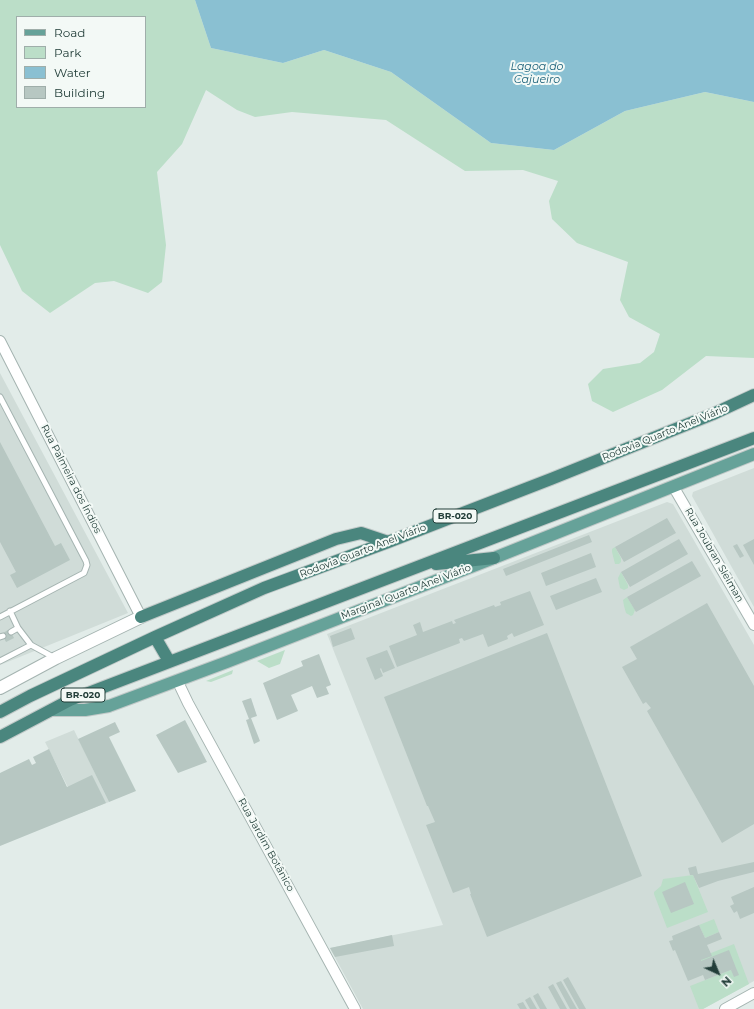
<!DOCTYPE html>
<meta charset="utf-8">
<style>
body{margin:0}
#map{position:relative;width:754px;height:1009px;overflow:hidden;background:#e2ece9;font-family:Montserrat,sans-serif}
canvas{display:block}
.legend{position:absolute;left:16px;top:16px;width:130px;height:92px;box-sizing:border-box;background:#f3f9f6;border:1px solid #9faeaa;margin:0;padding:5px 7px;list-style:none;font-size:12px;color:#223e39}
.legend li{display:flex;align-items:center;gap:8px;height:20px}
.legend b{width:20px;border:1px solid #9faeaa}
.north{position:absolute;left:698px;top:953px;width:40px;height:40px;-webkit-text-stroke:3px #f3f9f6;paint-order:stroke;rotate:136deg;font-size:11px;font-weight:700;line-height:16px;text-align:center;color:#223e39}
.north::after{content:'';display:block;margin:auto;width:14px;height:18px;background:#223e39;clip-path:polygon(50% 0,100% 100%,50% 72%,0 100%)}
</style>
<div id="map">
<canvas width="754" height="1009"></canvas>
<ul class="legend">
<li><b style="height:5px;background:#66a299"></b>Road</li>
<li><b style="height:11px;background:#bbdec8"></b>Park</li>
<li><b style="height:11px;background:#8ac0d2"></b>Water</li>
<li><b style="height:11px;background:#b7c7c2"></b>Building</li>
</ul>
<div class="north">N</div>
</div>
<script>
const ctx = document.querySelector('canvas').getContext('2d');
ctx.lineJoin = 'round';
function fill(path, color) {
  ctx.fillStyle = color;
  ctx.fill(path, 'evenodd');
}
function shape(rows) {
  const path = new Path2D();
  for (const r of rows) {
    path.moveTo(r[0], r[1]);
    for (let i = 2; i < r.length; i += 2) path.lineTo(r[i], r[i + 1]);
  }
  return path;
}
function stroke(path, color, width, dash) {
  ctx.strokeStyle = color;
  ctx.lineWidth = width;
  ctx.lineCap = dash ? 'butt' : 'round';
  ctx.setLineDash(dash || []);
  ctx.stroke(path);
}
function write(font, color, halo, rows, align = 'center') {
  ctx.font = font + ' Montserrat,sans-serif';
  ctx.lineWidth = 4;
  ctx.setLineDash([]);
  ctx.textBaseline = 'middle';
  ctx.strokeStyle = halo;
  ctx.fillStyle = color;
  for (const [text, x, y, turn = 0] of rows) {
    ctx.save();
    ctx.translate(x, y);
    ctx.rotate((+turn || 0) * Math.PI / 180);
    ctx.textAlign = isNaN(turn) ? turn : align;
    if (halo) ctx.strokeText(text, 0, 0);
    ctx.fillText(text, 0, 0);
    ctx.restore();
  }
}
fill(shape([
 [0,373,128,613,0,665],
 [754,468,754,607,692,496,693,492],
 [667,502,673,504,754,645,754,981,703,1009,363,1009,330,948,443,925,327,634],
 [74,730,109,802,81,813,45,742]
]), '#d0dcd8');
fill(shape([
 [0,0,195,0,211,48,283,63,324,50,391,72,491,143,554,150,625,111,705,92,754,102,754,358,706,356,662,390,613,412,592,401,588,384,603,369,640,363,654,352,660,334,629,317,620,300,628,262,577,243,552,219,549,201,558,181,523,170,465,171,386,120,292,112,255,117,237,110,206,90,182,144,157,172,166,245,162,282,148,293,114,281,95,283,50,313,22,291,0,245],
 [17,17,145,17,145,107,17,107],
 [615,547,621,558,621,562,619,564,615,564,612,552,612,549],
 [621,572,628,585,628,588,624,590,620,588,618,578],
 [627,597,635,610,633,615,631,616,626,613,624,606,623,600],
 [285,650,280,664,269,668,257,661],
 [233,670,232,674,211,682,206,681],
 [693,875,708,912,667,928,654,894,654,892,661,886,663,879],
 [714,919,719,932,705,938,699,925],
 [734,944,749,984,703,1009,699,1009,690,986,736,968,701,961,701,960,711,953]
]), '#bbdec8');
fill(shape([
 [195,0,754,0,754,102,705,92,625,111,554,150,491,143,391,72,324,50,283,63,211,48]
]), '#8ac0d2');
fill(shape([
 [0,442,55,546,61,543,70,560,17,588,10,575,16,572,0,542],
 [667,518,676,533,624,562,615,547],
 [589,535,592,542,506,576,503,569],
 [679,539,688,554,630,587,621,572],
 [754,539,754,565,743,545],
 [737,544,744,556,740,558,733,546],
 [591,553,596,567,546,586,541,573],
 [692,561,701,576,636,612,627,597],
 [596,578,602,592,556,610,550,596],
 [530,591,544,625,514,637,512,633,507,636,508,639,488,647,483,634,464,641,462,638,459,639,460,643,397,667,389,646,417,635,413,625,420,622,423,632,452,621,453,624,456,623,454,620,494,605,495,607,501,605,500,602],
 [707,603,754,686,754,824,722,843,647,711,651,708,646,702,643,704,622,667,637,659,630,647],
 [351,628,355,639,333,647,330,636],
 [8,630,9,633,11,632,14,638,6,642,3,636,4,635,3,633],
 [547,633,642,876,487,937,470,894,471,894,469,887,453,893,426,825,435,822,428,806,427,806,384,697],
 [387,650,395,668,383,673,381,668,380,669,383,676,375,680,366,658],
 [319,654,331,685,326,687,329,694,317,698,312,686,291,695,298,711,277,720,263,683,303,666,301,661],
 [251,698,257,716,251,718,260,741,254,744,246,720,249,719,242,701],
 [185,720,207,762,178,773,156,735],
 [115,722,120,732,109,737,136,791,109,802,78,739],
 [49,749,67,787,92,775,106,803,0,846,0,773,29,759,32,765,36,763,33,757],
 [754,862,754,872,718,881,699,888,693,875,690,875,688,868,696,866,698,874],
 [685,882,694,904,671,913,662,892],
 [754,887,754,913,740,919,737,911,734,913,730,906,734,904,731,897],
 [699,925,705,938,719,932,722,939,707,945,712,956,701,960,701,961,729,950,736,968,705,980,703,975,688,981,675,950,673,951,669,941,673,940,672,936],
 [392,935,394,946,335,957,330,948],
 [736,968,739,975,734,977,731,970],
 [568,977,586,1009,579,1009,563,980],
 [561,981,577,1009,570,1009,556,983],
 [553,984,567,1009,560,1009,548,987],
 [538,993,547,1009,540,1009,533,996],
 [530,997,537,1009,530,1009,525,1000],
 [523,1002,527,1009,520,1009,517,1004]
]), '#b7c7c2');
const service = shape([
 [0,397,86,561,87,565,84,573,0,617],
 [10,611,18,628],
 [11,632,18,628,31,645,55,658],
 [0,637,3,636],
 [0,661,31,645]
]);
const minor = shape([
 [0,341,141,617],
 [673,486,754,625],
 [177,680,188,703,355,1009],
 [725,1009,754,993]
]);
const tertiary = shape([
 [0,688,56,658,141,617]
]);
const primary = shape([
 [52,710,85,710,109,706,227,662,494,558,754,454]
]);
const trunk = shape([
 [436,564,494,558],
 [141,617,336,539,361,533,388,542],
 [155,637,169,661],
 [0,712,30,696,155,637,264,588,388,542,551,479,713,414,754,395],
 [0,737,70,700,754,438]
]);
stroke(service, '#a5b4b1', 7);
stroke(minor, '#a5b4b1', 12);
stroke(tertiary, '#a5b4b1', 14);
stroke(primary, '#c1c9c8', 14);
stroke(trunk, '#c1c9c8', 14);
stroke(service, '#fff', 5);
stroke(minor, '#fff', 10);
stroke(tertiary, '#fff', 12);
stroke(primary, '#66a299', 12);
stroke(trunk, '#4a867e', 12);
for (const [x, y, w] of [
 [455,516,44],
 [83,695,44]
]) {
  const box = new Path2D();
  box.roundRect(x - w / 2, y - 7, w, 14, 3);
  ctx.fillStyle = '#f3f9f6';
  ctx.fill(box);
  stroke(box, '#223e39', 1);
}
write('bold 9px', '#223e39', null, [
 ["BR-020",455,516],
 ["BR-020",83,695]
]);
write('10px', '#223e39', '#f3f9f6', [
 ["Rodovia Quarto Anel Viário",665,433,-22],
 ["Rua Palmeira dos Índios",71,479,63],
 ["Rodovia Quarto Anel Viário",363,551,-21],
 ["Rua Joubran Sleiman",714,555,60],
 ["Marginal Quarto Anel Viário",406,592,-21],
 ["Rua Jardim Botânico",266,845,61]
]);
write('italic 11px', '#1b617a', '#f3f9f6', [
 ["Lagoa do",537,67],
 ["Cajueiro",537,80]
]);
</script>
